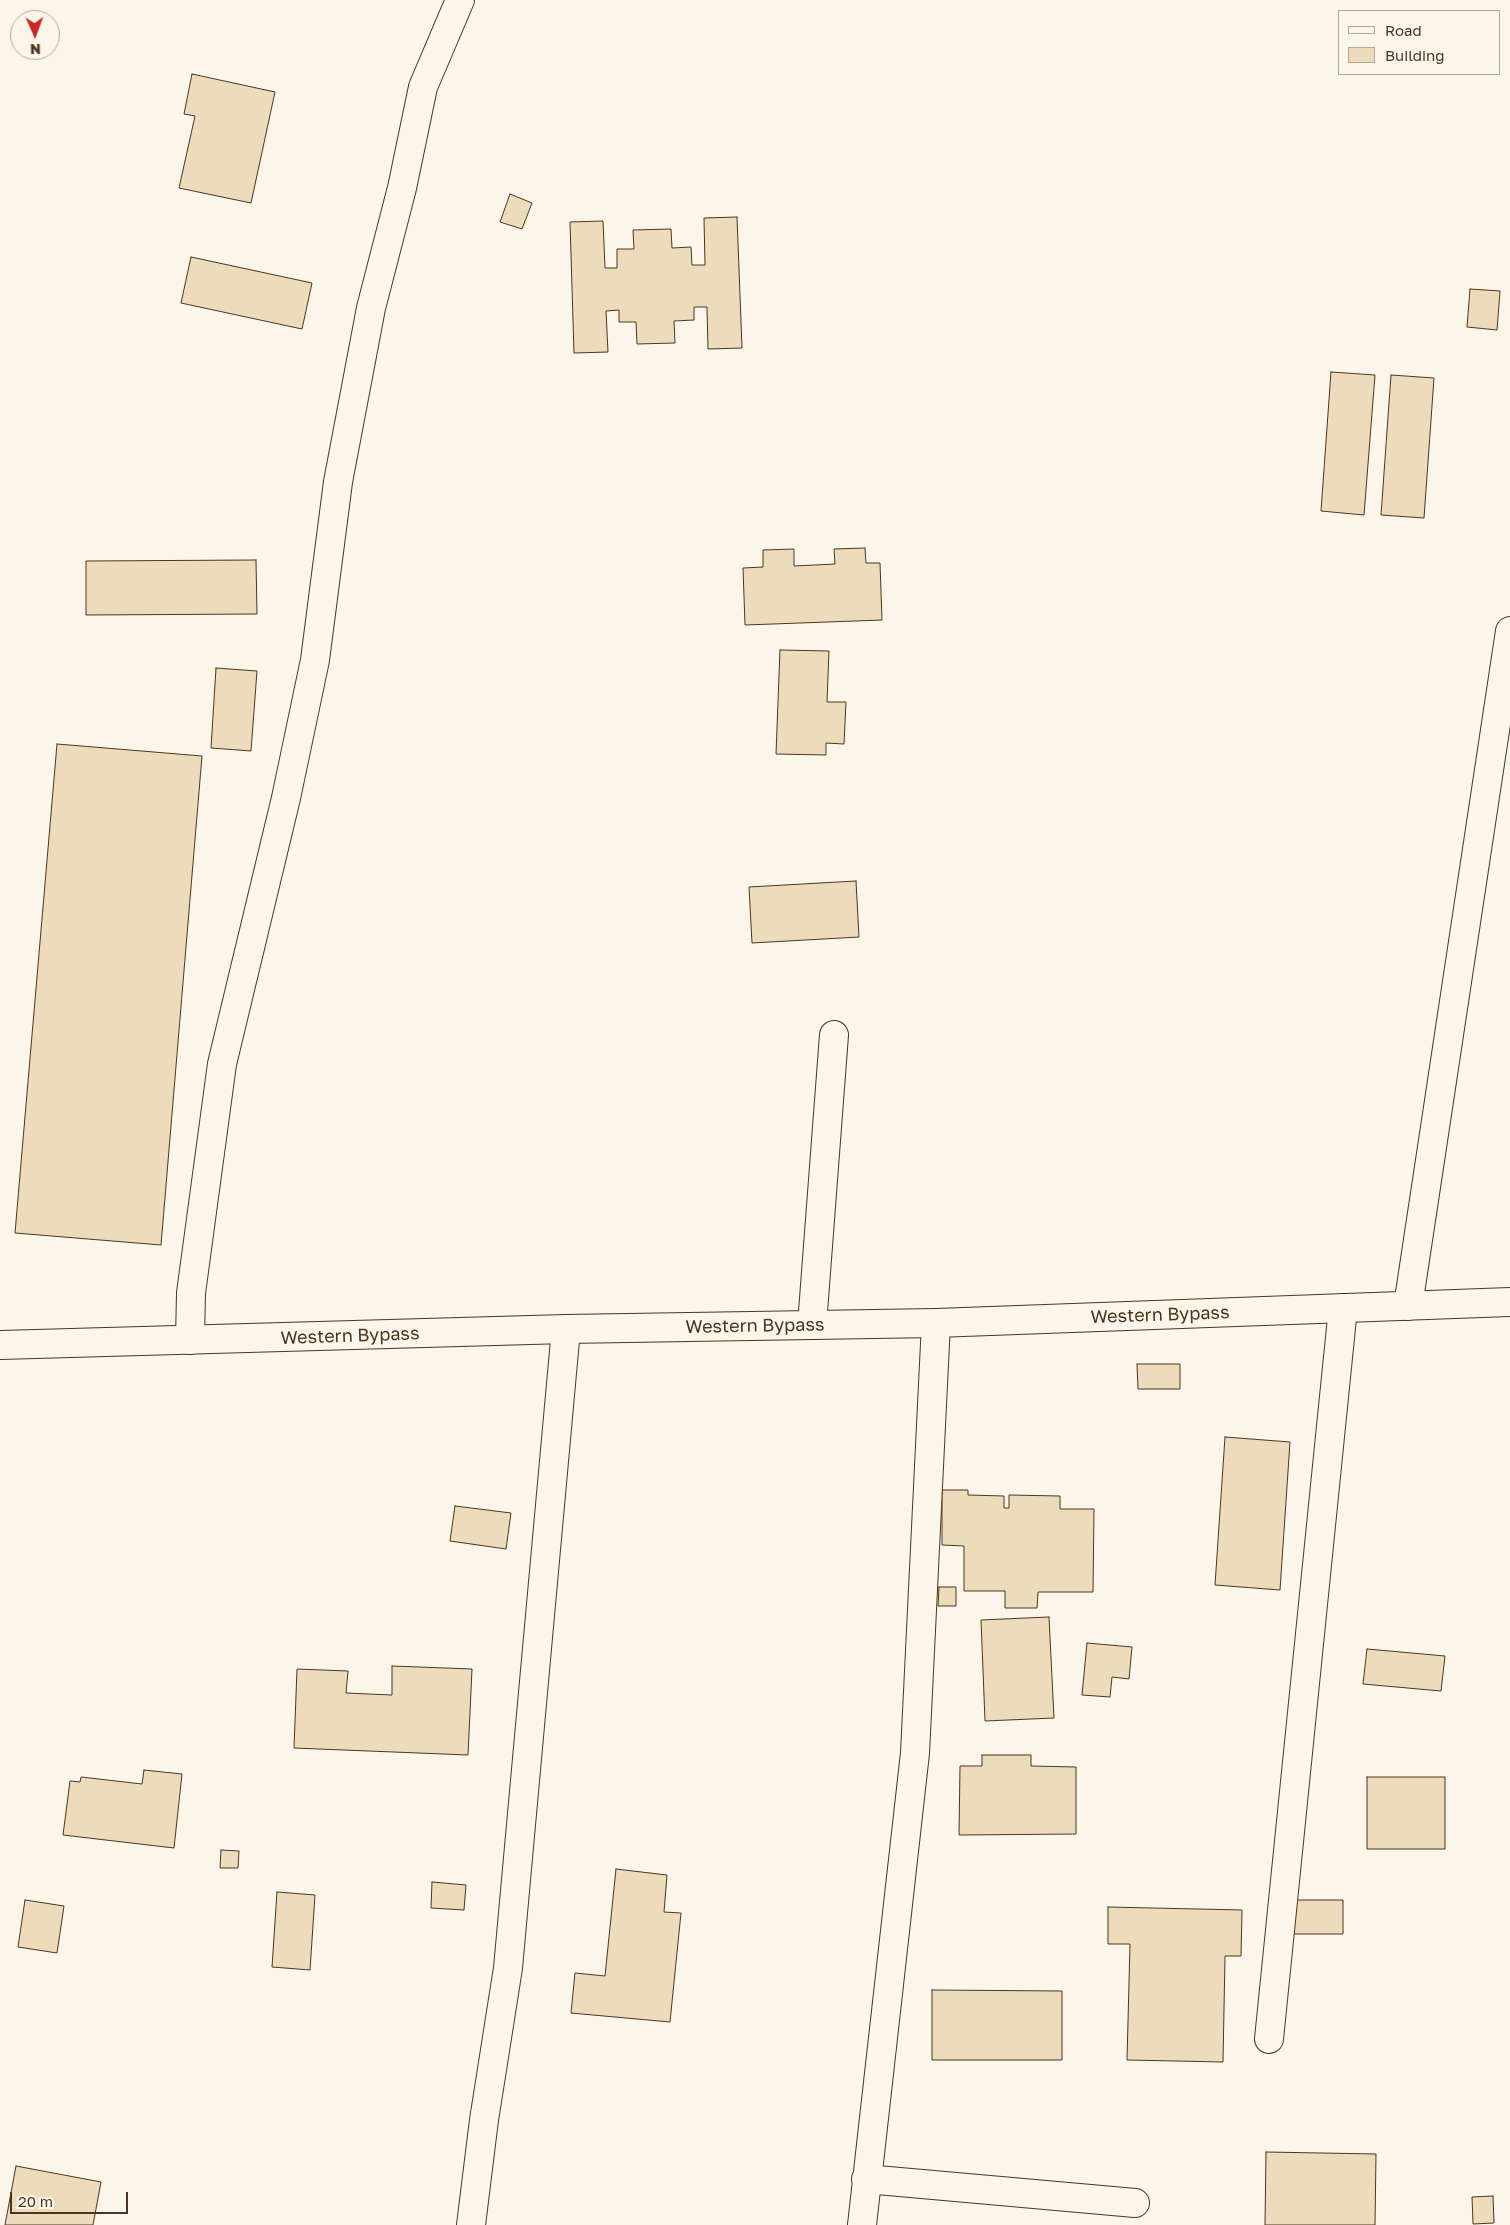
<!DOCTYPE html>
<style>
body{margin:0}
#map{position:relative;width:1510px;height:2225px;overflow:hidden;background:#fbf6e9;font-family:"Golos Text",sans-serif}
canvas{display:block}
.legend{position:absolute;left:1338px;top:10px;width:162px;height:65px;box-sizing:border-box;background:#fbf6e9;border:1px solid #b4a999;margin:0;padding:6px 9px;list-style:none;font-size:15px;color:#4a3520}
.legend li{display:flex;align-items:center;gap:10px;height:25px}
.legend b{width:25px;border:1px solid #b4a999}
.north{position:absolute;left:10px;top:10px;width:50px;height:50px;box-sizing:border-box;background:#fbf6e9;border:1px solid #b4a999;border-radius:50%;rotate:178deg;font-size:14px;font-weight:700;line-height:20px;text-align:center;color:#4a3520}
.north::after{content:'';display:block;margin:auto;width:18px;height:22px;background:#c62828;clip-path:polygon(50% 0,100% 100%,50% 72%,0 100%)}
.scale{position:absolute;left:10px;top:2192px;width:118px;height:22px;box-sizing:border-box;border:2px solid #4a3520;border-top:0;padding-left:6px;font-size:15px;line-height:18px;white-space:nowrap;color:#4a3520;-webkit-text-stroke:4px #fbf6e9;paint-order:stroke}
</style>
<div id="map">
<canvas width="1510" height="2225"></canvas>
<ul class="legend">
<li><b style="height:6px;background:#fbf6e9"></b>Road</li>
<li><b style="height:14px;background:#ecdcbc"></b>Building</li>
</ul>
<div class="north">N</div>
<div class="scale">20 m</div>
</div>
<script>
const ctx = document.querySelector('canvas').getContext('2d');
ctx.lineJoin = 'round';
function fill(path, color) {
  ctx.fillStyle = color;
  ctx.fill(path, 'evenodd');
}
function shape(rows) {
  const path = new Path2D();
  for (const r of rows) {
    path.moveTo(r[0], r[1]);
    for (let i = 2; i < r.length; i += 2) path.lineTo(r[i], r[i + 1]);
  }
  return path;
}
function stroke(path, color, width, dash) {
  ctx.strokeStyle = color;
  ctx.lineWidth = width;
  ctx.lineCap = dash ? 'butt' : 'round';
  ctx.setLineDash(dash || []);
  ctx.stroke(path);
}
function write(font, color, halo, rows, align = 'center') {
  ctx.font = font + ' "Golos Text",sans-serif';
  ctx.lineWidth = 4;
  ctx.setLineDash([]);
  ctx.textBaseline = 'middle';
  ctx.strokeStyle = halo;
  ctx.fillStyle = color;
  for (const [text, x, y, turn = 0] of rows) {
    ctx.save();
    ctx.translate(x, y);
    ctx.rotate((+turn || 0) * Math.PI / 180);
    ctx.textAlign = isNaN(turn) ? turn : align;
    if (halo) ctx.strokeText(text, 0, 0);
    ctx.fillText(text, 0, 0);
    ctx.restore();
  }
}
const building = shape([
 [192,74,275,92,251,203,179,188,195,116,184,114,192,74],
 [510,194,532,203,522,229,500,222,510,194],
 [737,217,742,348,708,349,707,307,694,307,694,320,674,321,675,343,637,344,636,322,619,322,619,310,606,311,608,352,574,353,570,222,603,221,605,268,617,268,617,249,634,249,633,230,671,229,672,248,691,247,692,265,705,265,704,218,737,217],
 [191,257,312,283,302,329,181,303,191,257],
 [1470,289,1500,291,1497,330,1467,327,1470,289],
 [1331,372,1375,375,1364,515,1321,511,1331,372],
 [1391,375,1434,378,1424,518,1381,515,1391,375],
 [865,548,866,563,880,563,882,620,745,625,743,568,763,567,763,550,794,549,794,566,835,564,834,549,865,548],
 [256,560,257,614,86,615,86,561,256,560],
 [780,650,829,651,827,702,846,702,844,744,826,743,826,755,776,754,780,650],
 [216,668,257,671,251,751,211,748,216,668],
 [57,744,202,756,161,1245,15,1233,57,744],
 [856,881,859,937,752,943,749,887,856,881],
 [1137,1364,1180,1364,1180,1389,1138,1389,1137,1364],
 [1225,1437,1290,1442,1280,1590,1215,1585,1225,1437],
 [942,1490,968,1490,968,1495,1004,1496,1004,1508,1009,1508,1009,1495,1060,1496,1060,1509,1094,1509,1093,1592,1038,1592,1037,1608,1005,1608,1005,1591,964,1591,964,1546,942,1545,942,1490],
 [455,1506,511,1513,506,1549,450,1541,455,1506],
 [939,1587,956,1587,956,1606,938,1606,939,1587],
 [1049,1617,1054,1718,985,1721,981,1620,1049,1617],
 [1087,1643,1132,1647,1129,1679,1112,1677,1110,1697,1082,1695,1087,1643],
 [1367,1649,1445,1656,1441,1691,1363,1684,1367,1649],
 [392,1666,472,1669,468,1755,294,1748,297,1669,348,1671,346,1693,392,1695,392,1666],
 [982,1755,1031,1755,1031,1766,1076,1767,1076,1834,959,1835,960,1766,982,1766,982,1755],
 [144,1770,182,1774,174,1848,63,1835,70,1781,80,1782,81,1777,142,1784,144,1770],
 [1367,1777,1445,1777,1445,1849,1367,1849,1367,1777],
 [221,1850,239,1851,238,1868,220,1868,221,1850],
 [616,1869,667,1875,664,1912,681,1913,670,2022,571,2013,575,1973,605,1976,616,1869],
 [432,1882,466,1885,464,1910,431,1908,432,1882],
 [277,1892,315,1895,310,1970,272,1967,277,1892],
 [25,1900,64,1906,57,1953,18,1947,25,1900],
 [1289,1900,1343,1900,1343,1934,1288,1934,1289,1900],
 [1108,1907,1242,1910,1241,1956,1225,1956,1223,2062,1127,2060,1130,1944,1108,1944,1108,1907],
 [932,1990,1062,1991,1062,2060,932,2060,932,1990],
 [1266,2152,1376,2154,1375,2225,1265,2225,1266,2152],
 [16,2166,101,2182,93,2225,5,2225,16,2166],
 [1493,2196,1494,2223,1473,2224,1472,2197,1493,2196]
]);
fill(building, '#ecdcbc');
stroke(building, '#4a3520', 1);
const minor = shape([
 [1408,1306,1510,631],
 [812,1325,834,1035],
 [190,1340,191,1293,222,1064,286,798,315,660,338,482,371,308,402,188,423,87,460,0],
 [1269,2039,1343,1308],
 [866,2179,1135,2203],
 [471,2225,484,2120,508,1968,566,1329],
 [862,2225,915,1753,936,1323]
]);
const major = shape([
 [0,1345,566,1329,936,1323,1510,1302]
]);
stroke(minor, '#4a3520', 30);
stroke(major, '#4a3520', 30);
stroke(minor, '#fbf6e9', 28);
stroke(major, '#fbf6e9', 28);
write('18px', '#4a3520', '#fbf6e9', [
 ["Western Bypass",1160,1315,-2],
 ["Western Bypass",755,1326,-1],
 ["Western Bypass",350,1336,-2]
]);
</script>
